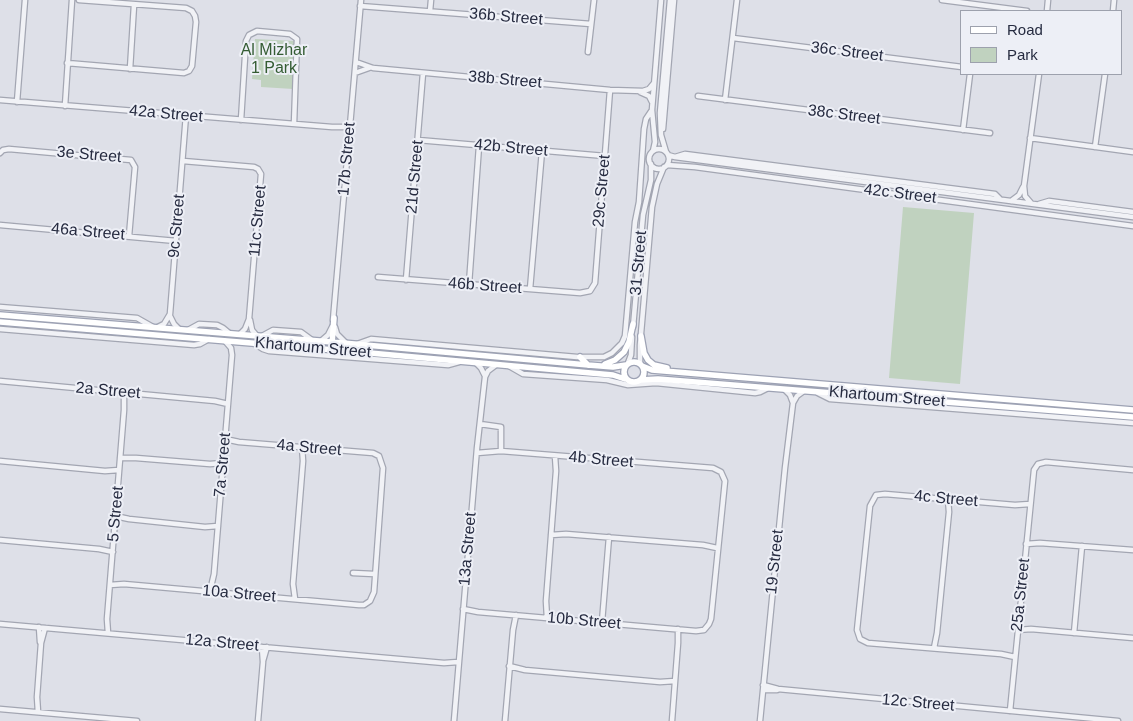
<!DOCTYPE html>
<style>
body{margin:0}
#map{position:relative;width:1133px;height:721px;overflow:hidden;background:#dee0e8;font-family:Helvetica,sans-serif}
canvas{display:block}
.legend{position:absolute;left:960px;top:10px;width:162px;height:65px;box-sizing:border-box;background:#edeff6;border:1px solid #9da1ad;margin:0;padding:6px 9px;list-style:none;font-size:15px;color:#262b40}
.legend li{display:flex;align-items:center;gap:10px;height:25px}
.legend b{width:25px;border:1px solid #9da1ad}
</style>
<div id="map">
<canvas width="1133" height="721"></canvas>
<ul class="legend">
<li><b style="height:6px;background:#fff"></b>Road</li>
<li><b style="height:14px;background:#c0d2bf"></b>Park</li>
</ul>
</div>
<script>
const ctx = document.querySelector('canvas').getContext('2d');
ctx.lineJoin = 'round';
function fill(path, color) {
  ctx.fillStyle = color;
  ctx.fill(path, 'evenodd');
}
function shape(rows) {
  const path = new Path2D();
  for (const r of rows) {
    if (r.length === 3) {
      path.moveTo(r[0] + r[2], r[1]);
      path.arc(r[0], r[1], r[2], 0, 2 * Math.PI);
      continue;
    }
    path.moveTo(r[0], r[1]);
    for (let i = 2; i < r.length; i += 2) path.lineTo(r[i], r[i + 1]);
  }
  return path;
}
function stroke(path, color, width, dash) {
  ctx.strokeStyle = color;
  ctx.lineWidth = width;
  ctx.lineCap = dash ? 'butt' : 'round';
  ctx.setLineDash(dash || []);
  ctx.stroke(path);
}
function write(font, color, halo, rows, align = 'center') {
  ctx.font = font + ' Helvetica,sans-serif';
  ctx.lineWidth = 4;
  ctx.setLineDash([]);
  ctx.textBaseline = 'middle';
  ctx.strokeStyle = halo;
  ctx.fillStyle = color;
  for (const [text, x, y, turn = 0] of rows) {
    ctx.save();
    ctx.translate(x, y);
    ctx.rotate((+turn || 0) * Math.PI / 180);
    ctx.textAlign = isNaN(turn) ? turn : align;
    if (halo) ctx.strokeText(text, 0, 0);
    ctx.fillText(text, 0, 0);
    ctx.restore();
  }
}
fill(shape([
 [255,39,295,41,293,89,261,87,261,80,252,79],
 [903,207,974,213,960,384,889,378]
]), '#c0d2bf');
const minor = shape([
 [942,0,1027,11],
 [360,6,591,24],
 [430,11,431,0],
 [1047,11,1048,0],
 [1113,11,1114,0],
 [733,38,962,67],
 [588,52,594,0],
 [356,62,373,68,610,90,643,91,649,89,654,83],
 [67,63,184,73,189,71,192,66,196,22,195,16,192,11,186,8,79,0],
 [130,69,134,5],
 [355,73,369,68],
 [640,92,649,96,652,102],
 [698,96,990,133],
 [0,100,332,127,350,127],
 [725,100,737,0],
 [17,102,25,0],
 [65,106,72,0],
 [241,120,246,41,249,35,257,31,290,34,297,39,294,124],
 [663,129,674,0],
 [963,130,970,74],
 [1030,138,1133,152],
 [418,140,605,156],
 [1095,147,1105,74],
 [659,159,10],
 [653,151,655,142,652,110,661,0],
 [666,152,661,135,660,113,670,0],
 [0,153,3,150,9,149,131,160,135,167,129,236],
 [668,155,675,157,1133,217],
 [675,157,685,154,995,194,1000,199],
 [183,161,254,167,258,169,261,174,249,319,245,329,240,334],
 [667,165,695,167,1133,226],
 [1011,201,1019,195,1023,187],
 [1031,203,1025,196,1024,186,1039,74],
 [1039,204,1049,201,1133,212],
 [0,225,176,241],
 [378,277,580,293,590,291,595,283,610,90],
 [406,280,423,73],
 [469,284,479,146],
 [530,289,542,151],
 [0,307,137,318,153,327],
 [170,316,174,324,179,329],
 [250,320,252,330,257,336],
 [333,320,361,0],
 [158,327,164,324,170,314,186,115],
 [335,327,337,334,346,343],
 [633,327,643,215,651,180,651,164],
 [0,329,194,345,200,344,209,339],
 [188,330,199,324,217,325,223,328,229,333],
 [262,336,273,330,301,332,312,340],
 [321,341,328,335,332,327],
 [255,344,263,349,269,351,448,365,459,362],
 [357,344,371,339,577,357,604,357,612,353,622,343,625,336,635,222,639,202,644,129,646,119,652,110],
 [476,363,481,368,485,376],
 [628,363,631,355,632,337],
 [640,364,640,345,652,207,657,184,664,167],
 [509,366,523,374,607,380,628,385,656,383,755,393,760,392,768,388],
 [0,381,215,401,228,404],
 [785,390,790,395,793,403],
 [818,393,830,399,1133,423],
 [480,424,501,427,501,451],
 [120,458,136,458,210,464,223,463],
 [0,461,105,471,119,470],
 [115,516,129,519,205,527,218,526],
 [551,535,566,534,703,545,717,548],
 [0,540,99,549,113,552],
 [1026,544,1040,543,1133,550],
 [353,573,374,574],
 [110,585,124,584,359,605,364,605,370,601,374,592,383,468,379,456,373,453,239,442,225,439],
 [210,591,214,574,232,355,231,348,225,341],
 [295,599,293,584,303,461,302,447],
 [463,609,478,612,696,631,704,630,709,624,711,619,725,481,721,472,713,468,501,451,477,453],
 [547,618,546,601,556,471,555,456],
 [602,622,609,537],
 [0,624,444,663,458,662],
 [39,627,40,642],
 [1018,630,1031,629,1133,638],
 [108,633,107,619,124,410,124,393],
 [1074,633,1082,546],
 [934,648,937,633,949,512,948,499],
 [1015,657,1001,654,868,643,860,639,857,630,870,506,876,495,885,494,1015,505,1030,504],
 [263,661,267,647],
 [509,666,525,670,660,682,675,681],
 [763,685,778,689,1118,721],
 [763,690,777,690],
 [0,709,137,721],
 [1010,711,1034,470,1038,464,1046,462,1133,470],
 [38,712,37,697,41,643,45,628],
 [258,721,263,662,262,647],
 [454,721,477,448,485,377,488,371,496,365],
 [505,721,513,630,516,615],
 [672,721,678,643,678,629],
 [760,721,785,468,793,403,797,396,804,391]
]);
const major = shape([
 [0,315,332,342,588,365,613,367,626,365],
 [0,322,359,352,613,375,625,379],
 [641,336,644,353,648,360,654,365,667,368],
 [332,344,334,318],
 [580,357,588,365],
 [634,372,10],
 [605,364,615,360,624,352,629,342,633,324],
 [642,366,652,370,676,372,1133,410],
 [640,380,658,379,1133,417]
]);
stroke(minor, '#a3a6b2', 7);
stroke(major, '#9da2b4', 8);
stroke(minor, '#f1f2f6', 4.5);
stroke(major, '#fff', 5.5);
write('16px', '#262b40', '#edeff6', [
 ["36b Street",506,17,5],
 ["36c Street",847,52,7],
 ["38b Street",505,80,5],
 ["42a Street",166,114,5],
 ["38c Street",844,115,7],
 ["42b Street",511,148,5],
 ["3e Street",89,155,5],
 ["17b Street",347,159,-85],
 ["21d Street",415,177,-85],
 ["29c Street",602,191,-85],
 ["42c Street",900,194,7],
 ["11c Street",258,221,-85],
 ["9c Street",177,226,-85],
 ["46a Street",88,232,5],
 ["31 Street",639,263,-85],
 ["46b Street",485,286,4],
 ["Khartoum Street",313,348,5],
 ["2a Street",108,391,5],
 ["Khartoum Street",887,397,5],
 ["4a Street",309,448,5],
 ["4b Street",601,460,5],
 ["7a Street",223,465,-85],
 ["4c Street",946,499,5],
 ["5 Street",116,514,-85],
 ["13a Street",468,549,-85],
 ["19 Street",775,562,-84],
 ["10a Street",239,594,5],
 ["25a Street",1021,595,-84],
 ["10b Street",584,621,5],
 ["12a Street",222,643,5],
 ["12c Street",918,703,5]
]);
write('16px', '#345c33', '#edeff6', [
 ["Al Mizhar",274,51],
 ["1 Park",274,69]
]);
</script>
